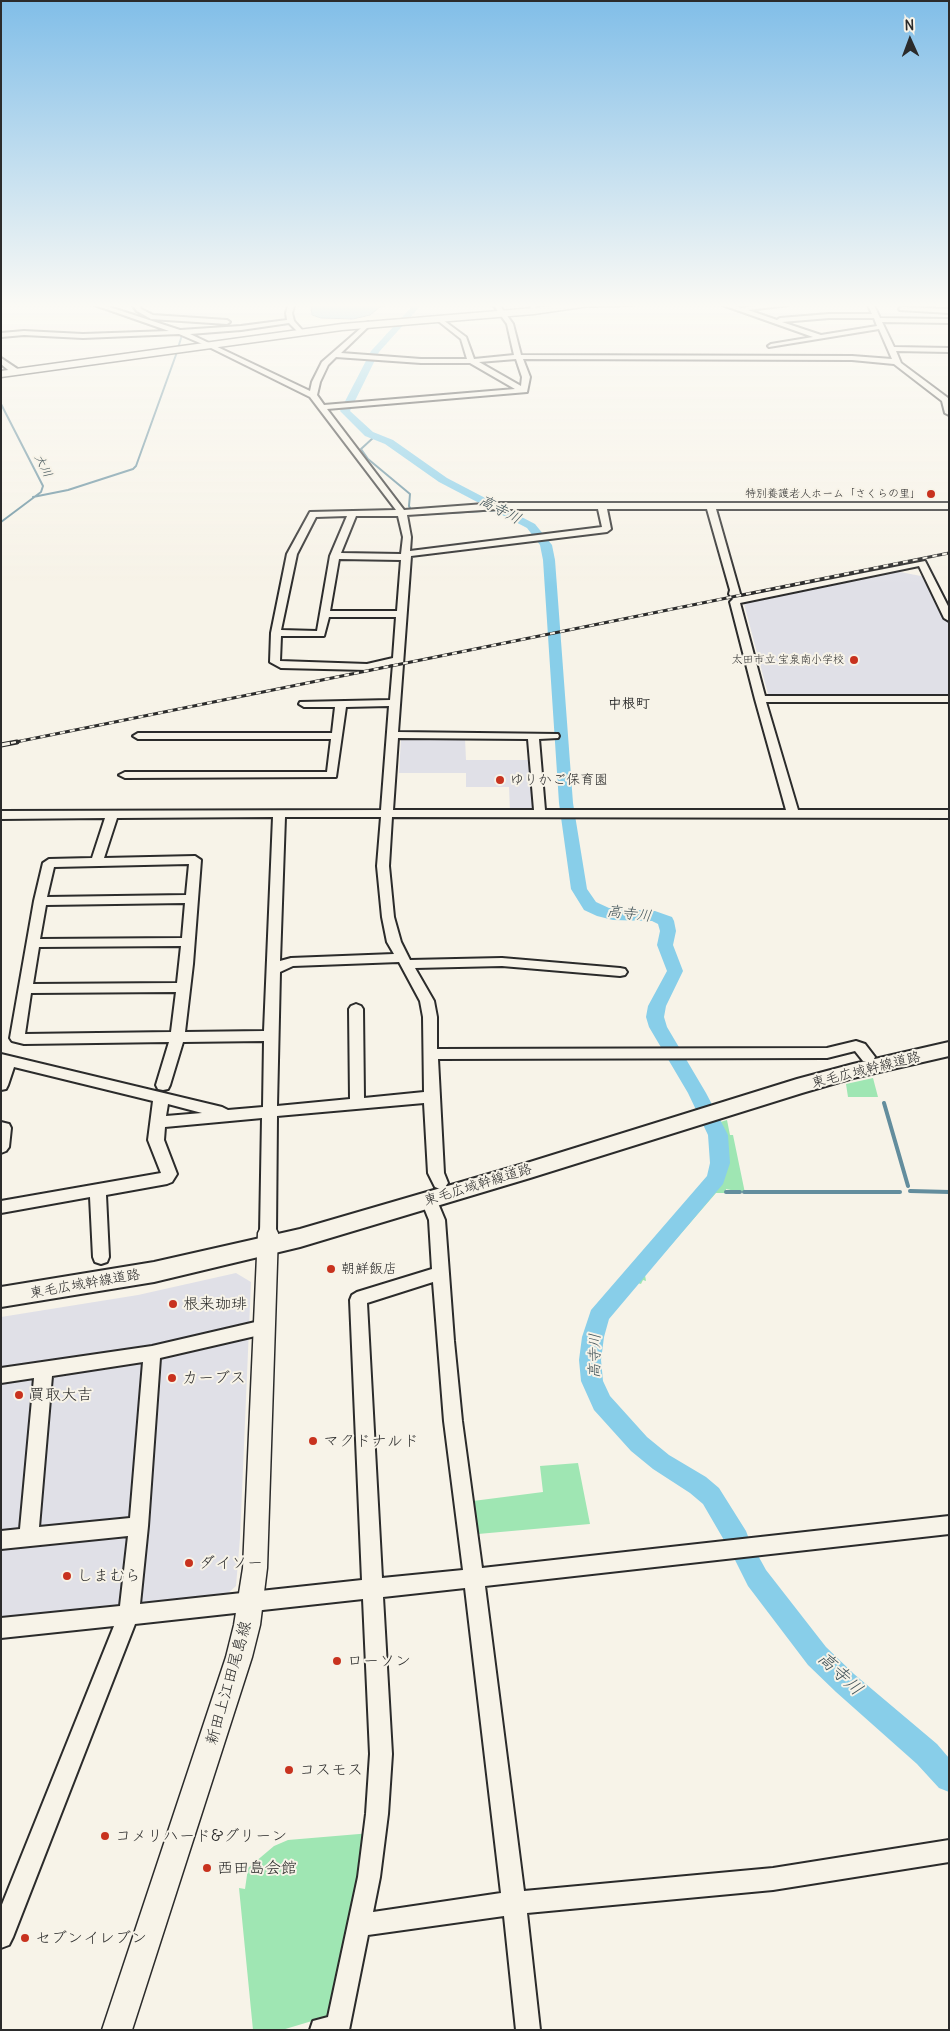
<!DOCTYPE html>
<meta charset="utf-8">
<style>
body{margin:0}
#map{position:relative;width:950px;height:2031px;overflow:hidden;background:#f7f3e8;font-family:Delius,sans-serif}
canvas{display:block}
.frame{position:absolute;inset:0;border:2px solid #2b2b2b;pointer-events:none}
.north{position:absolute;left:885px;top:15px;width:50px;height:50px;-webkit-text-stroke:4px #f7f3e8;paint-order:stroke;rotate:358deg;font-size:14px;font-weight:700;line-height:20px;text-align:center;color:#2b2b2b}
.north::after{content:'';display:block;margin:auto;width:18px;height:22px;background:#2b2b2b;clip-path:polygon(50% 0,100% 100%,50% 72%,0 100%)}
</style>
<div id="map">
<canvas width="950" height="2031"></canvas>
<div class="frame"></div>
<div class="north">N</div>
</div>
<script>
const ctx = document.querySelector('canvas').getContext('2d');
ctx.lineJoin = 'round';
function fill(path, color) {
  ctx.fillStyle = color;
  ctx.fill(path, 'evenodd');
}
function shape(rows) {
  const path = new Path2D();
  for (const r of rows) {
    path.moveTo(r[0], r[1]);
    for (let i = 2; i < r.length; i += 2) path.lineTo(r[i], r[i + 1]);
  }
  return path;
}
function stroke(path, color, width, dash) {
  ctx.strokeStyle = color;
  ctx.lineWidth = width;
  ctx.lineCap = dash ? 'butt' : 'round';
  ctx.setLineDash(dash || []);
  ctx.stroke(path);
}
function write(font, color, halo, rows, align = 'center') {
  ctx.font = font + ' Delius,"Klee One",sans-serif';
  ctx.lineWidth = 4;
  ctx.setLineDash([]);
  ctx.textBaseline = 'middle';
  ctx.strokeStyle = halo;
  ctx.fillStyle = color;
  for (const [text, x, y, turn = 0] of rows) {
    ctx.save();
    ctx.translate(x, y);
    ctx.rotate((+turn || 0) * Math.PI / 180);
    ctx.textAlign = isNaN(turn) ? turn : align;
    if (halo) ctx.strokeText(text, 0, 0);
    ctx.fillText(text, 0, 0);
    ctx.restore();
  }
}
fill(shape([
 [890,570,926,577,949,623,949,698,769,698,743,600],
 [465,738,466,760,533,760,537,811,510,811,509,787,466,787,466,773,399,773,401,739],
 [236,1273,251,1282,240,1538,236,1586,227,1594,1,1619,1,1317,138,1295]
]), '#e0e0e7');
fill(shape([
 [873,1078,878,1097,848,1097,846,1084],
 [727,1120,730,1135,733,1135,745,1193,726,1189,726,1193,716,1193,645,1275,646,1281,643,1280,641,1284,634,1282,722,1178,725,1166,725,1151,722,1133,717,1123],
 [578,1463,590,1524,478,1534,473,1501,543,1492,540,1466],
 [371,1833,332,2015,282,2030,253,2030,239,1888,245,1889,248,1868,274,1846,288,1840]
]), '#9fe6b3');
const water = shape([
 [315,303,404,303,380,307,370,315,353,319,321,318,312,315,311,308,315,303]
]);
fill(water, '#88cee9');
stroke(water, '#638d9d', 1);
stroke(shape([
 [129,303,136,312,151,321],
 [178,348,182,335],
 [1,404,43,486,41,492,1,522],
 [374,437,361,449,368,459,410,494,409,506,413,515,501,510],
 [33,497,68,490,133,469,136,466,177,352]
]), '#638d9d', 2);
stroke(shape([
 [884,1103,908,1186],
 [910,1191,949,1192],
 [726,1192,740,1192],
 [744,1192,900,1192]
]), '#638d9d', 4);
fill(shape([
 [415,303,423,303,379,352,350,411,373,432,393,440,447,478,535,524,552,545,555,560,573,803,587,889,596,902,609,908,655,911,672,917,674,921,676,931,673,945,683,971,666,1006,664,1017,667,1027,706,1093,728,1135,730,1163,723,1184,609,1319,604,1337,601,1360,603,1381,610,1396,647,1437,669,1455,706,1477,719,1488,746,1531,749,1539,746,1546,755,1550,766,1570,826,1647,854,1674,937,1744,949,1758,949,1792,939,1788,917,1764,836,1692,808,1665,748,1586,734,1558,737,1550,728,1547,703,1504,690,1493,653,1469,631,1451,594,1410,581,1381,579,1360,582,1337,591,1310,707,1176,710,1163,708,1135,688,1093,649,1027,646,1017,648,1006,667,971,657,945,660,931,658,924,652,921,613,920,597,916,584,910,571,889,559,803,543,560,540,545,527,528,439,482,385,444,365,436,340,411,371,351,415,303]
]), '#88cee9');
const minor = shape([
 [89,303,97,303,180,330,241,326,287,320,286,313,289,303,295,303,292,313,294,321,304,332,304,334,300,334,289,323,241,330,190,334,310,391,312,382,322,362,368,322,371,324,370,325,341,353,421,359,467,359,461,339,437,320,436,319,439,317,466,337,474,359,514,355,507,324,492,303,498,303,513,324,521,355,852,356,892,359,879,329,769,347,768,346,771,344,813,337,717,303,725,303,741,308,777,303,792,303,789,305,748,310,777,320,780,318,829,314,872,314,867,303,873,303,880,318,949,319,949,323,882,322,894,347,949,348,949,352,896,351,901,363,948,398,949,415,945,413,942,401,894,364,852,360,523,359,530,377,527,392,327,409,404,510,498,503,949,503,949,509,716,509,741,597,925,561,949,608,949,621,944,618,919,566,740,603,765,696,949,696,949,702,766,702,798,810,949,810,949,818,392,817,389,866,394,917,401,942,410,960,502,958,620,968,625,969,627,972,625,975,620,976,502,966,415,968,434,1001,437,1017,437,1049,827,1048,856,1041,865,1044,875,1057,873,1061,863,1061,855,1051,827,1058,438,1059,444,1173,448,1183,445,1187,440,1189,435,1187,428,1173,424,1103,277,1116,276,1233,274,1237,268,1239,262,1237,260,1233,262,1118,165,1127,164,1140,177,1174,172,1182,167,1184,106,1195,109,1257,107,1262,101,1264,95,1262,93,1257,90,1197,1,1213,1,1201,161,1173,148,1140,153,1101,14,1067,8,1085,6,1089,1,1090,1,1054,222,1107,228,1110,263,1107,264,1041,183,1042,170,1085,168,1089,163,1090,158,1089,156,1085,169,1042,24,1044,12,1041,10,1038,34,901,43,863,49,859,92,858,105,818,1,819,1,811,381,810,389,706,346,707,336,777,125,778,119,775,125,772,327,772,331,739,138,739,133,736,138,733,332,733,335,707,304,707,299,704,300,702,390,700,393,664,367,670,281,668,270,662,271,633,287,554,310,512,396,510,310,397,207,346,179,334,83,338,24,335,1,337,1,333,24,331,83,334,169,331,89,303],
 [829,318,874,318,877,326,821,335,782,322,829,318],
 [336,357,421,363,470,363,515,389,324,405,317,395,320,382,328,365,336,357],
 [516,359,522,377,521,386,479,362,516,359],
 [498,509,598,509,602,527,410,551,411,537,407,515,498,509],
 [607,509,707,509,730,590,729,594,733,599,730,602,755,699,786,810,545,810,539,739,558,738,559,736,558,734,398,732,411,556,607,532,611,529,607,509],
 [347,516,330,556,317,631,281,630,297,554,316,517,347,516],
 [356,516,398,516,403,537,401,554,341,553,356,516],
 [339,559,401,560,397,611,330,611,339,559],
 [329,617,396,617,393,658,367,664,280,661,281,636,324,636,329,617],
 [398,738,528,739,534,810,393,810,398,738],
 [273,817,264,1031,185,1032,193,964,201,860,195,856,104,858,117,818,273,817],
 [285,817,381,817,377,866,382,917,387,942,394,954,291,958,280,961,285,817],
 [189,864,186,895,47,897,54,867,189,864],
 [185,903,182,938,40,939,46,905,185,903],
 [181,946,177,983,33,984,39,947,181,946],
 [399,962,420,1001,423,1017,424,1092,364,1098,363,1009,361,1006,356,1004,351,1006,349,1009,350,1099,277,1106,280,972,293,966,399,962],
 [176,992,171,1032,25,1034,31,993,176,992],
 [168,1104,202,1113,166,1116,168,1104],
 [131,303,137,303,141,309,153,315,227,320,230,322,227,324,151,319,137,311,131,303],
 [529,303,535,303,536,312,532,312,529,303],
 [585,303,635,303,632,305,587,306,584,304,585,303],
 [902,307,949,309,949,313,900,310,899,309,902,307],
 [1,358,19,370,19,374,13,374,1,364,1,358],
 [1,1122,9,1124,11,1128,9,1147,6,1151,1,1153,1,1122],
 [429,1194,435,1196,445,1220,454,1341,462,1421,482,1568,949,1516,949,1534,485,1586,524,1891,773,1868,949,1840,949,1862,773,1890,527,1913,540,2030,516,2030,504,1916,368,1935,349,2030,310,2030,313,2021,328,2017,358,1877,366,1814,370,1754,363,1599,135,1624,13,1937,9,1945,1,1948,1,1907,114,1626,1,1638,1,1618,120,1606,128,1536,1,1549,1,1531,20,1529,34,1378,1,1383,1,1368,152,1346,264,1320,270,1322,272,1327,270,1332,264,1334,160,1358,148,1526,140,1604,362,1580,350,1300,352,1295,357,1292,432,1269,429,1220,421,1200,423,1196,429,1194],
 [433,1282,444,1421,463,1570,382,1578,367,1303,433,1282],
 [143,1362,130,1518,39,1527,52,1376,143,1362],
 [465,1588,501,1893,373,1912,380,1877,388,1814,392,1754,383,1597,465,1588]
]);
const major = shape([
 [580,303,600,303,596,305,534,314,342,330,1,377,1,371,342,324,534,308,580,303],
 [268,1225,275,1227,278,1233,267,1568,260,1625,252,1657,132,2030,102,2030,226,1657,234,1625,243,1568,258,1233,261,1227,268,1225]
]);
const highway = shape([
 [949,1042,949,1056,853,1078,802,1093,530,1178,300,1247,154,1282,1,1307,1,1287,154,1262,300,1229,530,1162,797,1079,853,1064,949,1042]
]);
stroke(minor, '#2b2b2b', 4);
stroke(major, '#2b2b2b', 3);
stroke(highway, '#2b2b2b', 4);
fill(minor, '#f7f3e8');
fill(major, '#f7f3e8');
fill(highway, '#f7f3e8');
const railFar1 = shape([
 [11,743,949,553]
]);
const rail = shape([
 [1,745,17,742]
]);
stroke(railFar1, '#2b2b2b', 3);
stroke(rail, '#2b2b2b', 5);
stroke(railFar1, '#f7f3e8', 2, [5]);
stroke(rail, '#f7f3e8', 3, [9]);
const sky = ctx.createLinearGradient(0, 0, 0, 587);
sky.addColorStop(0, '#81bee8');
sky.addColorStop(0.52, '#fbfaf5');
sky.addColorStop(1, '#fbfaf500');
ctx.fillStyle = sky;
ctx.fillRect(0, 0, 950, 587);
for (const [x, y, r, color] of [
 [931,494,5,"#c8321e"],
 [854,660,5,"#c8321e"],
 [500,780,5,"#c8321e"],
 [331,1269,5,"#c8321e"],
 [173,1304,5,"#c8321e"],
 [172,1378,5,"#c8321e"],
 [19,1395,5,"#c8321e"],
 [313,1441,5,"#c8321e"],
 [189,1563,5,"#c8321e"],
 [67,1576,5,"#c8321e"],
 [337,1661,5,"#c8321e"],
 [289,1770,5,"#c8321e"],
 [105,1836,5,"#c8321e"],
 [207,1868,5,"#c8321e"],
 [25,1938,5,"#c8321e"]
]) {
  const dot = new Path2D();
  dot.arc(x, y, r, 0, 2 * Math.PI);
  ctx.fillStyle = color;
  ctx.fill(dot);
  stroke(dot, '#f7f3e8', 2);
}
write('11px', '#2b2b2b', '#f7f3e8', [
 ["特別養護老人ホーム「さくらの里」",921,494],
 ["太田市立 宝泉南小学校",844,660]
], 'right');
write('italic 12px', '#42545a', '#f7f3e8', [
 ["大川",43,466,63]
]);
write('bold 14px', '#2b2b2b', '#f7f3e8', [
 ["中根町",629,704]
]);
write('14px', '#2b2b2b', '#f7f3e8', [
 ["ゆりかご保育園",510,780],
 ["朝鮮飯店",341,1269]
], 'left');
write('14px', '#2b2b2b', '#f7f3e8', [
 ["東毛広域幹線道路",866,1070,-14],
 ["東毛広域幹線道路",478,1185,-17],
 ["東毛広域幹線道路",85,1284,-10]
]);
write('italic 15px', '#42545a', '#f7f3e8', [
 ["高寺川",500,510,28],
 ["高寺川",629,914,7],
 ["高寺川",595,1356,-89]
]);
write('16px', '#2b2b2b', '#f7f3e8', [
 ["根来珈琲",183,1304],
 ["カーブス",182,1378],
 ["買取大吉",29,1395],
 ["マクドナルド",323,1441],
 ["ダイソー",199,1563],
 ["しまむら",77,1576],
 ["ローソン",347,1661],
 ["コスモス",299,1770],
 ["コメリハード&グリーン",115,1836],
 ["西田島会館",217,1868],
 ["セブンイレブン",35,1938]
], 'left');
write('16px', '#2b2b2b', '#f7f3e8', [
 ["新田上江田尾島線",229,1683,-74]
]);
write('italic 18px', '#42545a', '#f7f3e8', [
 ["高寺川",840,1674,43]
]);
</script>
